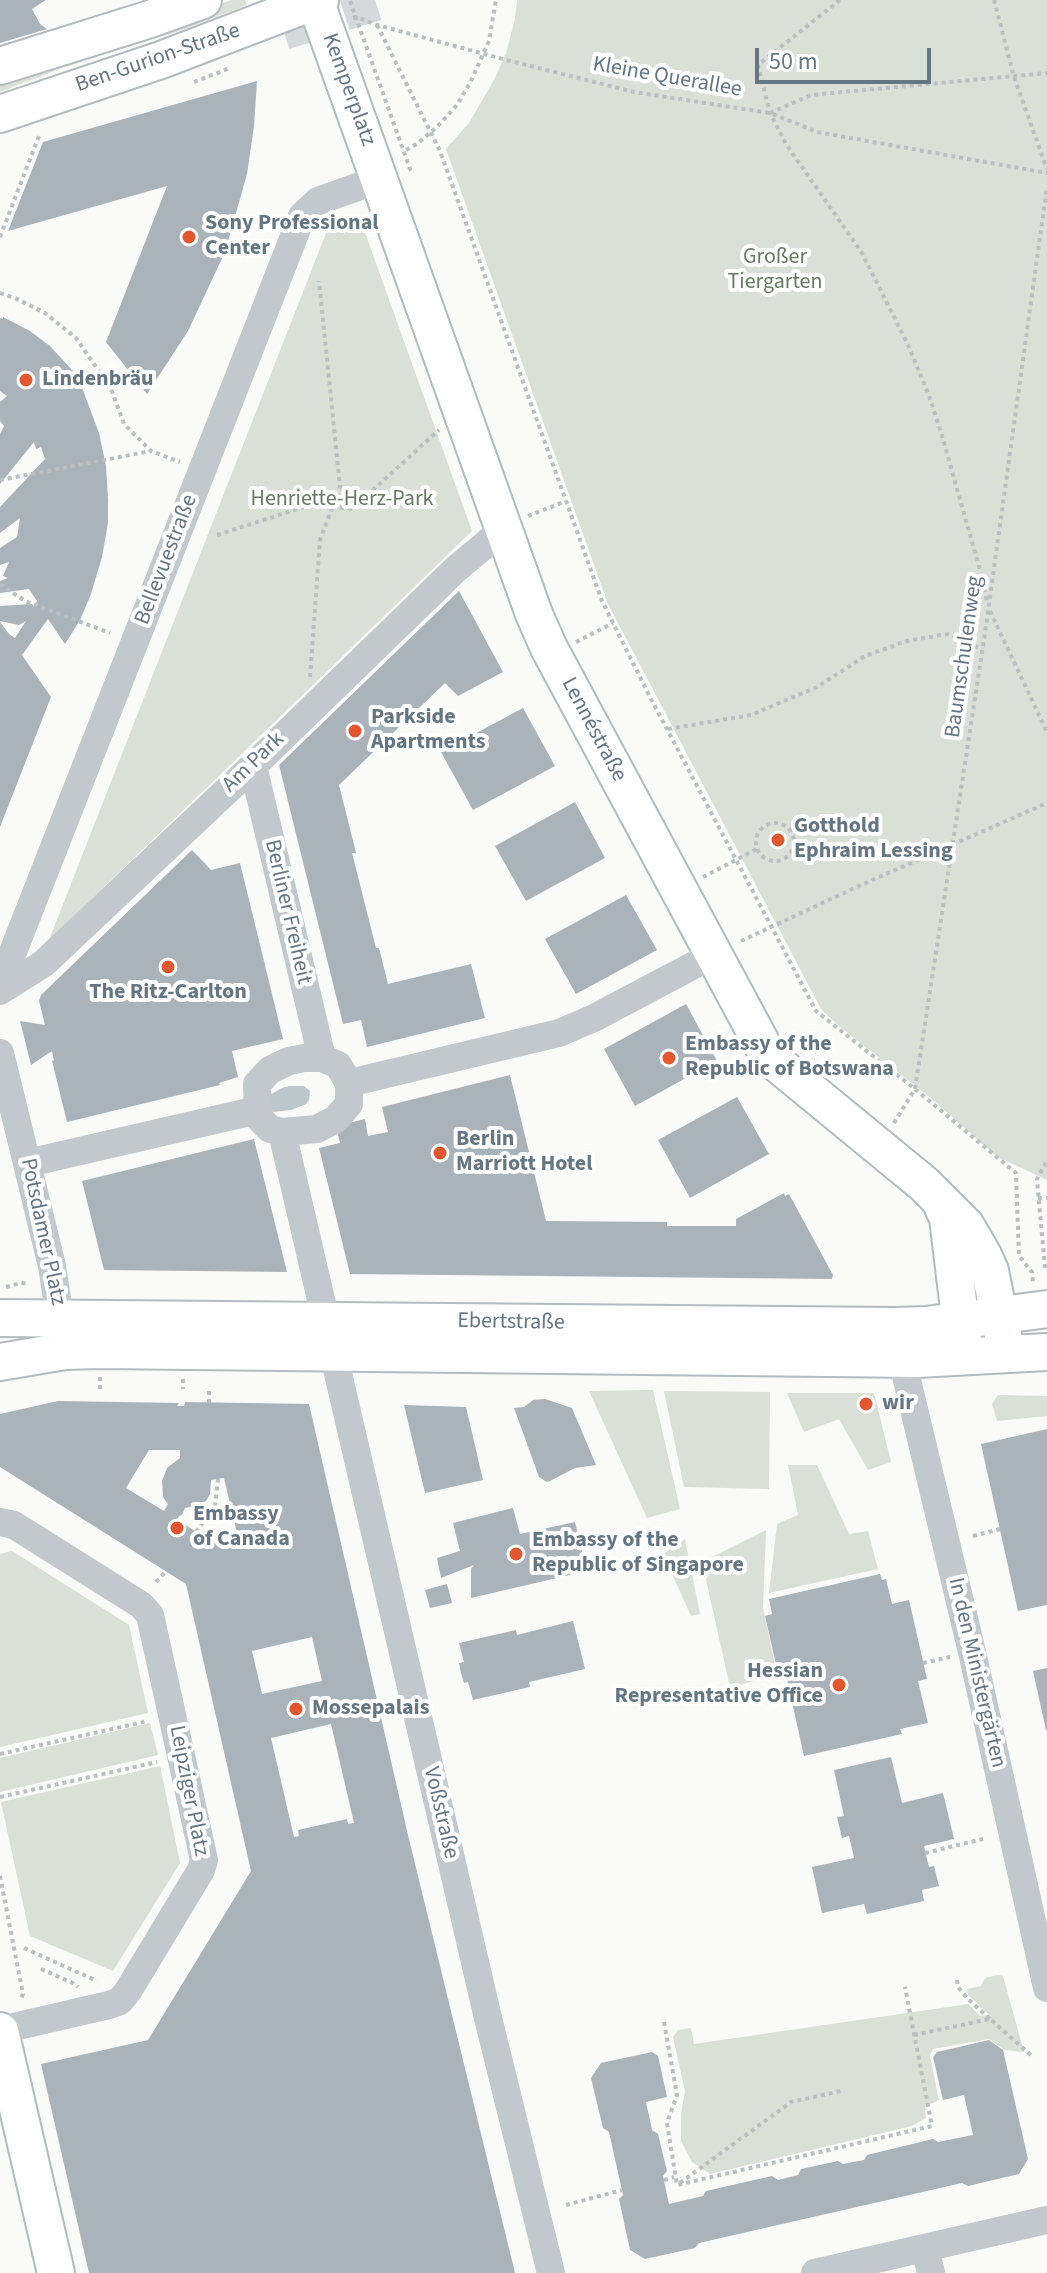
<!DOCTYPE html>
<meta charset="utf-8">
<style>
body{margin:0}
#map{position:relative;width:1047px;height:2273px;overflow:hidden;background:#fafaf8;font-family:"Source Sans 3",sans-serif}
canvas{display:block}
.scale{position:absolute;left:755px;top:48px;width:176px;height:36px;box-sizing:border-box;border:4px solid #657683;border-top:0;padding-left:10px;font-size:24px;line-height:28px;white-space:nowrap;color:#657683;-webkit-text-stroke:6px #fff;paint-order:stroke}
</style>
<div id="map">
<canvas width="1047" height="2273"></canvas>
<div class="scale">50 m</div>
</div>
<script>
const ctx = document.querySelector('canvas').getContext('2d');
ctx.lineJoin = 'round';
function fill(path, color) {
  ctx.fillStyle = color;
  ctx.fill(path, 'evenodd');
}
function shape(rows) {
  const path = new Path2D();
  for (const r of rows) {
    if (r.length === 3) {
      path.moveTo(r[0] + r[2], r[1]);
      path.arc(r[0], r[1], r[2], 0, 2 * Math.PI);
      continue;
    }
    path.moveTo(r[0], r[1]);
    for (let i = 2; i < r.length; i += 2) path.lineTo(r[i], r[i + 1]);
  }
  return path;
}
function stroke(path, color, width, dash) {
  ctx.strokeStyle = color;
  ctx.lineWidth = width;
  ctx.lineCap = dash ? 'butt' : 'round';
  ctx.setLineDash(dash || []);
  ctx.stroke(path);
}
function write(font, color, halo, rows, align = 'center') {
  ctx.font = font + ' "Source Sans 3",sans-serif';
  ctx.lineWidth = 8;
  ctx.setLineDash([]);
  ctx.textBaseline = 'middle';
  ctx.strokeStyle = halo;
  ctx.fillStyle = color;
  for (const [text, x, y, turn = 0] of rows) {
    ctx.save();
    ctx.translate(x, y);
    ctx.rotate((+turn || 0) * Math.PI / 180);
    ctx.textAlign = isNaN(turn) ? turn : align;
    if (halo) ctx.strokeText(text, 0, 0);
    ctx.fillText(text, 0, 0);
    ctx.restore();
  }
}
fill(shape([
 [231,0,245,0,247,5,182,30,62,68,0,92,0,80,168,24],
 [517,0,1047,0,1047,1180,996,1156,932,1099,840,1027,821,1009,608,604,446,149,469,123,494,80,506,53,515,19],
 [330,223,363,227,472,531,49,940],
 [653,1390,680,1509,647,1518,589,1391],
 [664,1391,770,1392,769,1489,684,1487],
 [787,1393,874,1393,891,1462,868,1470,839,1419,804,1432],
 [998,1395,1047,1396,1047,1416,997,1421,992,1404],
 [788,1465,817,1465,849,1534,868,1531,878,1569,769,1593,777,1524,798,1515],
 [766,1530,763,1607,777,1675,730,1687,702,1562],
 [685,1539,700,1614,691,1616,663,1554],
 [12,1551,129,1625,148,1713,0,1747,0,1554],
 [150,1723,158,1755,0,1792,0,1758],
 [160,1766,180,1863,113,1971,30,1936,1,1802],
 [998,1975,1003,1976,1024,2052,1005,2050,989,2039,933,2049,930,2056,939,2100,925,2107,926,2118,912,2126,710,2174,692,2162,681,2141,681,2114,685,2091,673,2037,678,2030,691,2028,694,2044,962,2005,968,2004,980,2016,989,2015,968,1995,967,1989,981,1986,985,1978]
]), '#dadfd7');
fill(shape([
 [289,1086,304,1086,310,1091,309,1100,306,1104,291,1110,274,1112,269,1110,266,1097,282,1088]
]), '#bbc7cb');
fill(shape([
 [0,0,46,0,32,9,40,24,47,29,0,43],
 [257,81,254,126,247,174,225,252,188,331,147,394,106,342,167,186,8,231,43,142],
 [3,317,30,331,50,346,72,370,81,385,99,433,106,466,108,499,108,523,102,557,91,594,80,620,65,644,48,619,22,655,51,697,0,827,0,622,9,634,15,638,26,621,19,625,0,621,0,606,32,604,34,607,37,601,29,589,0,593,0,581,8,578,3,576,9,562,0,565,0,548,17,537,20,518,0,533,0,507,45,459,41,447,36,449,34,442,0,484,0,434,4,426,0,421,0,402,7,396,0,391,0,318,3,319],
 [459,591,503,672,458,696,445,683,339,785,356,853,352,853,376,948,379,948,388,984,471,964,485,1018,367,1047,361,1020,343,1024,279,765],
 [523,708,555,766,473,810,441,752],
 [575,802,605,858,526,901,495,846],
 [192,850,211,870,240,863,283,1039,232,1051,238,1077,219,1083,220,1085,67,1122,52,1061,54,1060,52,1051,31,1065,20,1021,45,1025,39,1001,41,995],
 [626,895,657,950,576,994,545,939],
 [686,1004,717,1061,635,1106,604,1049],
 [510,1075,546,1221,667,1222,667,1226,736,1226,736,1219,784,1193,785,1196,789,1194,833,1275,832,1279,350,1274,319,1148,340,1143,336,1126,365,1119,368,1136,388,1132,382,1107],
 [737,1097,769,1154,690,1198,658,1140],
 [254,1139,287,1272,104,1270,82,1181],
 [545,1399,572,1408,596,1465,575,1468,550,1481,547,1482,539,1477,514,1408,524,1407,533,1400],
 [58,1401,179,1403,177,1406,184,1406,185,1402,309,1404,408,1835,515,2273,89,2273,41,2064,148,2040,251,1871,186,1584,0,1467,0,1414],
 [149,1450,180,1450,180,1458,167,1468,162,1481,163,1497,168,1504,164,1511,126,1488],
 [224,1478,237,1533,240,1533,241,1541,228,1544,229,1546,223,1548,177,1520,179,1516,182,1515,185,1508,198,1506,206,1501,210,1494,211,1480],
 [312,1637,322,1681,262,1694,252,1651],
 [331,1724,354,1823,348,1824,347,1819,298,1830,299,1836,294,1837,271,1738],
 [404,1405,466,1407,483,1480,425,1493],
 [1047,1429,1047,1605,1018,1611,981,1444],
 [513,1508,520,1534,575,1522,587,1571,471,1598,471,1569,474,1565,441,1578,437,1558,460,1551,453,1523],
 [880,1574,882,1580,886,1579,892,1604,909,1600,927,1679,918,1681,928,1723,900,1729,902,1734,804,1756,786,1675,779,1677,765,1616,772,1614,769,1599],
 [447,1584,452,1603,430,1608,425,1590],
 [573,1621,585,1669,529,1682,530,1687,473,1700,468,1682,464,1683,461,1673,459,1663,464,1662,459,1643,516,1630,517,1635],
 [1047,1668,1047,1730,1046,1730,1033,1671],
 [891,1757,902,1803,943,1793,954,1839,924,1846,929,1867,934,1866,939,1886,922,1890,924,1901,867,1914,864,1904,822,1913,812,1867,854,1858,849,1836,842,1838,837,1817,844,1816,834,1770],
 [989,2040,1003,2050,1028,2159,1019,2174,968,2186,962,2183,699,2243,695,2248,645,2259,630,2250,619,2199,623,2195,609,2132,603,2128,591,2078,601,2063,652,2052,658,2056,667,2097,646,2102,652,2130,658,2134,667,2171,663,2176,669,2204,703,2196,706,2191,772,2176,778,2180,798,2175,801,2169,838,2161,843,2164,864,2160,867,2155,933,2139,938,2142,973,2135,964,2095,943,2100,933,2057,937,2052]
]), '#aab3b9');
stroke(shape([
 [283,29,375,0]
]), '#d5d9db', 42, [42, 21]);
const major = shape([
 [315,0,534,614,549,648,764,1048,779,1065,924,1184,966,1226,983,1255,990,1271,1007,1354],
 [0,66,147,20,203,0],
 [0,114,161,60,315,1],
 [941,1203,948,1218,963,1342],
 [0,1318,895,1326,926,1325,1047,1309],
 [0,1362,65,1351,99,1350,918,1359,1047,1352],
 [0,2031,56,2273]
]);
const highway = shape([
 [315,1,317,0]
]);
stroke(major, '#b5babe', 40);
stroke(highway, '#b4b9bd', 46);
stroke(shape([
 [840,0,758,65,770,113,786,144,862,253,908,345,928,393,940,429,982,577,987,603],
 [994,0,1014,77,1047,169],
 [350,1,410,169,405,171],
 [353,18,356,17,377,25,503,59,634,92,770,113,817,132,1047,173],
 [377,25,440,151,602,601,650,697,816,1011,915,1089,1016,1173,1019,1256,1032,1272,1033,1283],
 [194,82,230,68],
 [770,113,811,95,1047,73],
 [406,150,418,143,438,126,457,105,471,81,489,41,496,0],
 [0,237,39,136],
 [0,293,15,298,45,313,76,338,111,389,124,424,151,451,180,462],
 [0,480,151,451],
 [528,516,564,502],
 [217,535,313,504,352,509,439,430],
 [0,584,25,601,110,633],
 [990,611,1047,732],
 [576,642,613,623],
 [310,677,320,540,340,487,319,281],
 [668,729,751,715,817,687,865,656,907,641,947,634,982,649],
 [775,842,19],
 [703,877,757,849],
 [741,941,861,885,1047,803],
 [894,1123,915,1089,985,633,1047,187],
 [1038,1198,1047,1198],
 [1045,1268,1037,1179,1047,1161],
 [6,1287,21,1283,29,1284],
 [100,1377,100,1390],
 [183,1379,183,1389],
 [209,1403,209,1389],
 [196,1532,215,1507,218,1479],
 [973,1536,1000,1529],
 [156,1582,166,1571],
 [923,1663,950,1657],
 [0,1754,148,1721],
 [0,1797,157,1762],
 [925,1853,983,1839],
 [0,1876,23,1994,21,1998],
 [24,1948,97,1981],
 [41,1969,73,1983,78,1987],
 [957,1980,958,1987,968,1999,990,2019],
 [664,2022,677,2095,667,2123,677,2185,932,2126,905,1987],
 [914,2035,990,2019,1032,2056],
 [664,2180,674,2177],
 [680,2183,791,2102,841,2091],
 [566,2205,622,2190]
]), '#bbbfc2', 4, [4, 4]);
stroke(shape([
 [253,766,322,1058],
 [0,985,302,216,318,201,380,179],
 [0,991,43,964,253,766,456,569,504,529],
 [0,1053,52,1266,63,1338],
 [304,1058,322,1058,338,1065,349,1083,349,1104,336,1119,317,1129,282,1132,270,1129,261,1120,258,1110,257,1084,270,1070,289,1061,304,1058],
 [349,1083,559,1033,594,1018,713,955],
 [282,1132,326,1321],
 [28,1163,258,1110],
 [333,1352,488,2018,551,2273],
 [902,1359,972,1652,1047,1988],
 [0,1522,14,1525,141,1605,150,1615,204,1860,201,1870,128,1991,120,2001,109,2005,0,2030],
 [925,2248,931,2273],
 [815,2273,1047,2220]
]), '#c3c8cc', 28);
stroke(major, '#fff', 36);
stroke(highway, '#fff', 42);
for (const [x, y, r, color] of [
 [189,237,8,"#e4572e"],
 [26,380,8,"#e4572e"],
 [355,731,8,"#e4572e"],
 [778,840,8,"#e4572e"],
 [168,967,8,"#e4572e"],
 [669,1058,8,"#e4572e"],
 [440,1153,8,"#e4572e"],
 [866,1404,8,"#e4572e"],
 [177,1528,8,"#e4572e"],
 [516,1554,8,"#e4572e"],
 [839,1685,8,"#e4572e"],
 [296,1709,8,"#e4572e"]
]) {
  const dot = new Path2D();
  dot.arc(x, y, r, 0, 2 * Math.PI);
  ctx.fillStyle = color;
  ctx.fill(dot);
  stroke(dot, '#fff', 3);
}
write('22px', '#657683', '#fff', [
 ["Ben-Gurion-Straße",158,59,-19],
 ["Kleine Querallee",667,78,10],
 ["Kemperplatz",348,90,70],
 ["Bellevuestraße",167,560,-69],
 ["Baumschulenweg",965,657,-82],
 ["Lennéstraße",593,730,62],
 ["Am Park",254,763,-44],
 ["Berliner Freiheit",287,912,77],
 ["Potsdamer Platz",42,1232,78],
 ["Ebertstraße",511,1323,1],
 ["In den Ministergärten",976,1673,77],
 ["Leipziger Platz",188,1791,79],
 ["Voßstraße",440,1813,77]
]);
write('bold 22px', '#657683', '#fff', [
 ["Sony Professional",205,224],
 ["Center",205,249],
 ["Lindenbräu",42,380],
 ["Parkside",371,718],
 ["Apartments",371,743],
 ["Gotthold",794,827],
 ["Ephraim Lessing",794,852],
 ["The Ritz-Carlton",168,993,"center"],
 ["Embassy of the",685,1045],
 ["Republic of Botswana",685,1070],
 ["Berlin",456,1140],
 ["Marriott Hotel",456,1165],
 ["wir",882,1404],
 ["Embassy",193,1515],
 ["of Canada",193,1540],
 ["Embassy of the",532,1541],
 ["Republic of Singapore",532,1566],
 ["Hessian",823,1672,"right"],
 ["Representative Office",823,1697,"right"],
 ["Mossepalais",312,1709]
], 'left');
write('22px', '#687a64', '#fff', [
 ["Großer",775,258],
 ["Tiergarten",775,283],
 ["Henriette-Herz-Park",342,500]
]);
</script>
